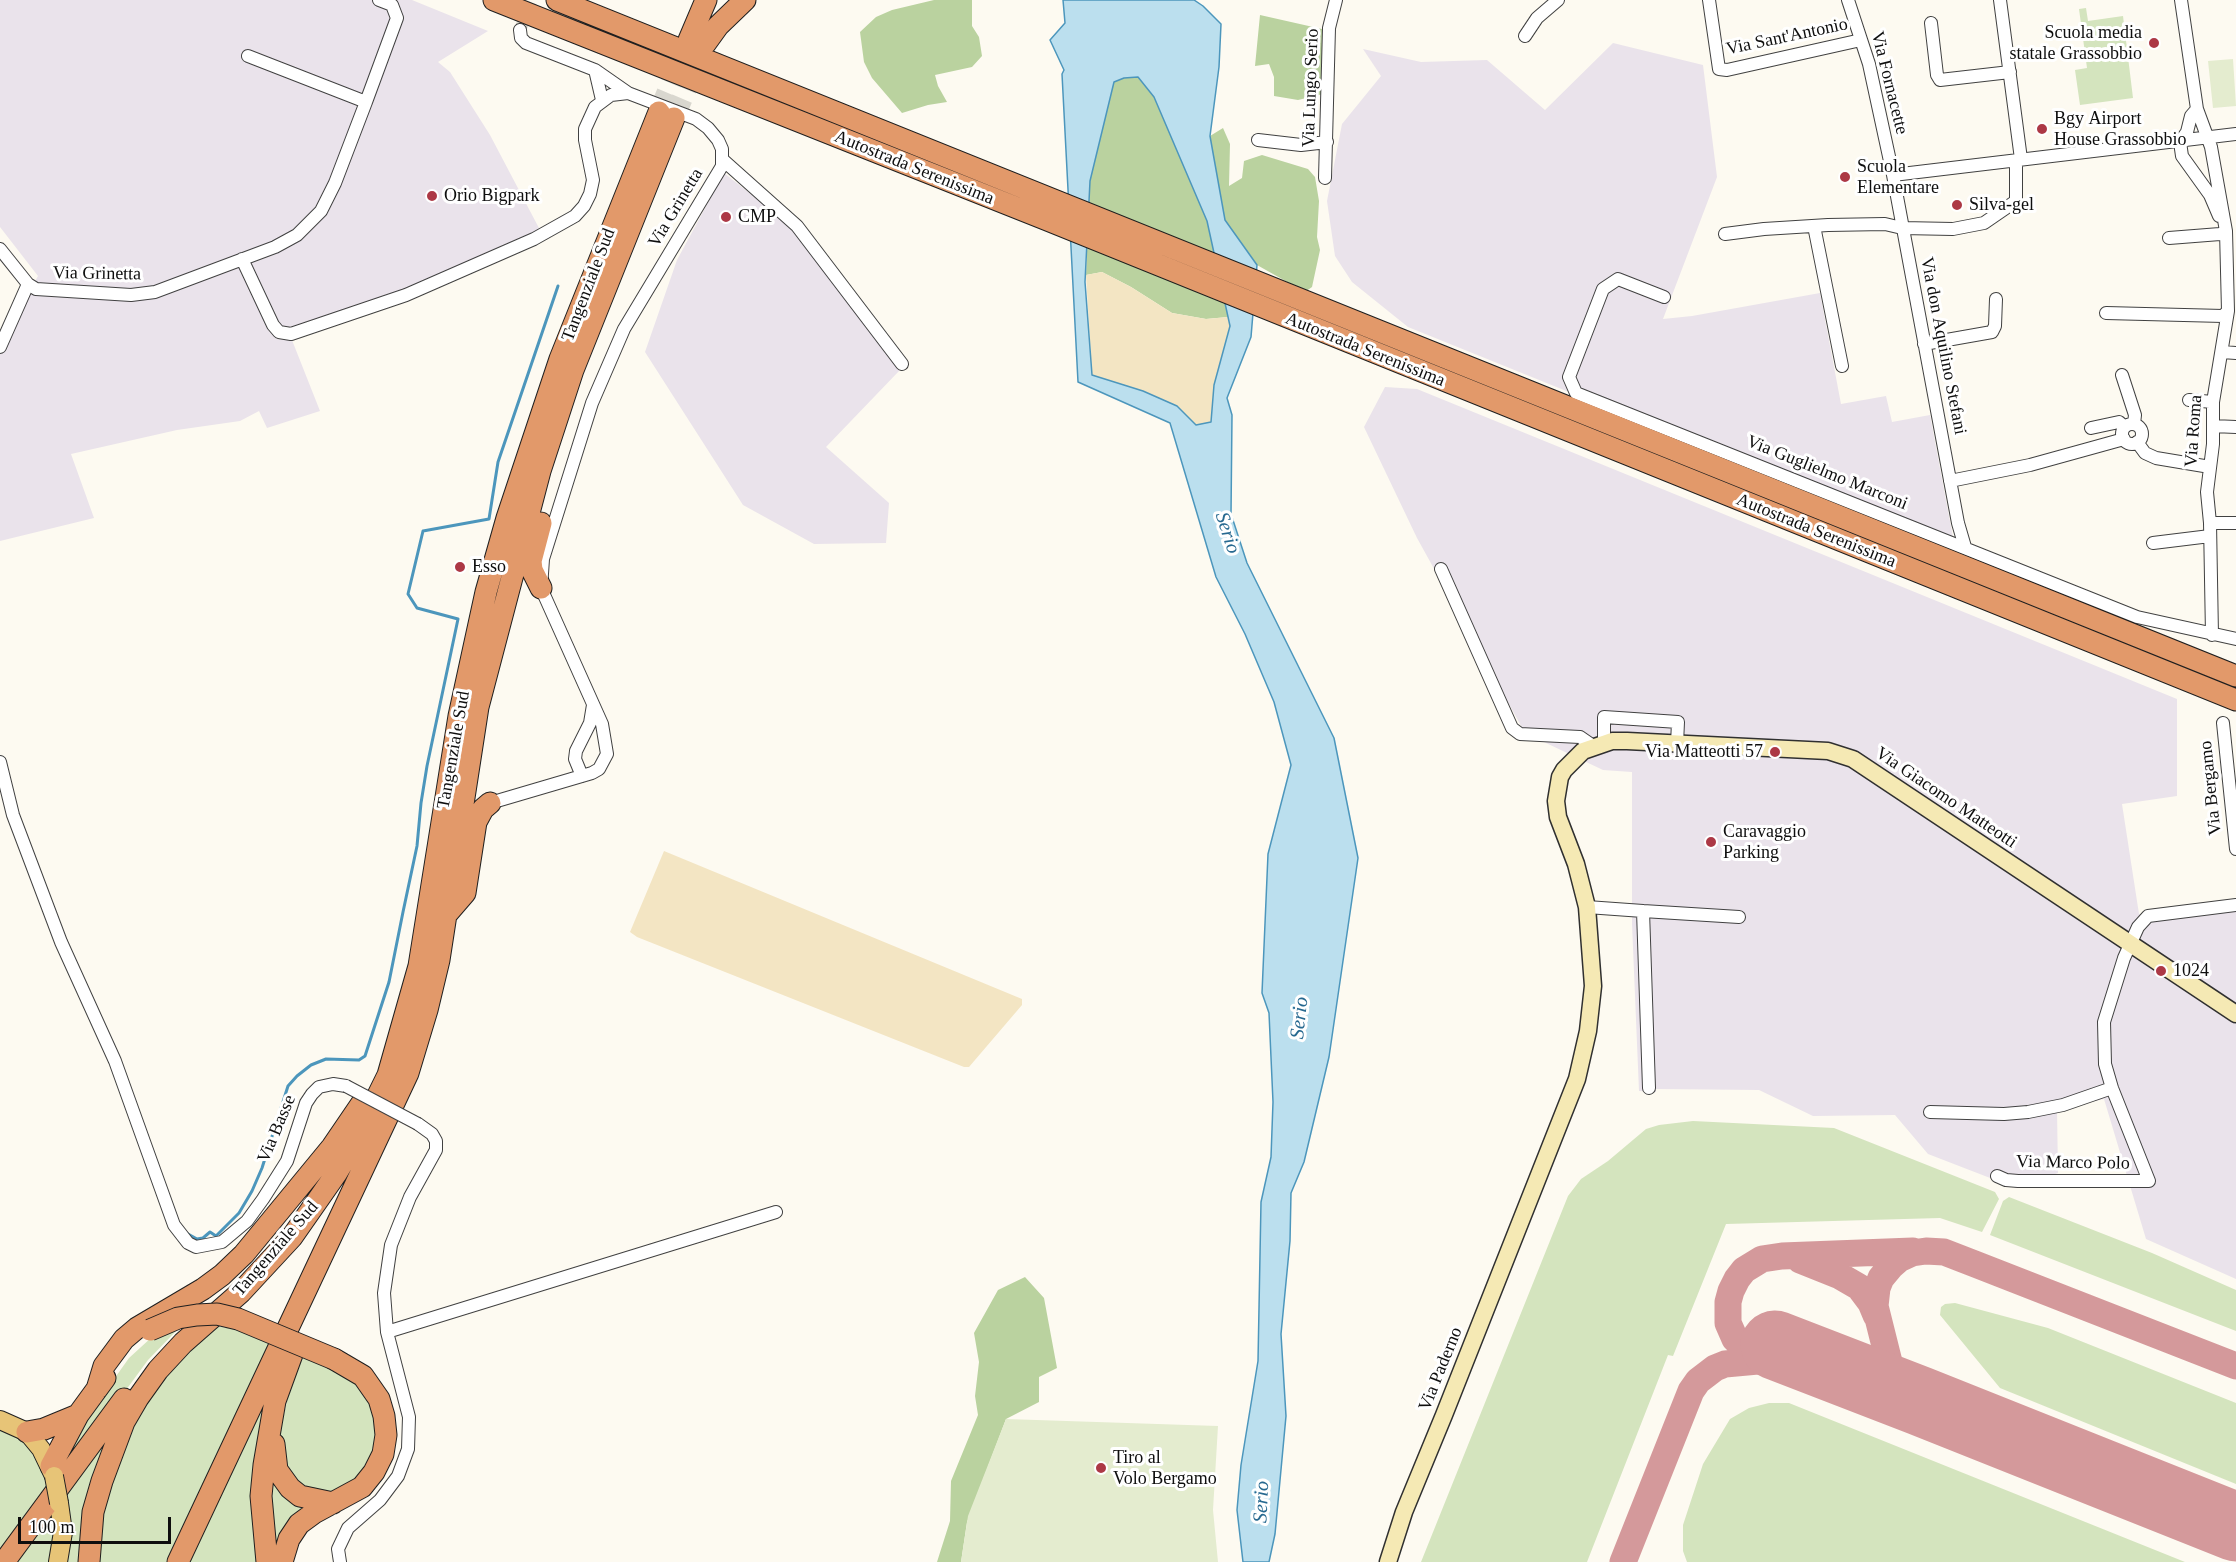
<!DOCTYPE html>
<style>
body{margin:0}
#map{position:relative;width:2236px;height:1562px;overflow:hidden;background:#fdfaf1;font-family:Georgia,serif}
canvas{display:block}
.scale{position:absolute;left:18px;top:1517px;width:153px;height:27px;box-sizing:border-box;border:3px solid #0e0e0e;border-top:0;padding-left:8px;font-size:18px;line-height:21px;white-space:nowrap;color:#0e0e0e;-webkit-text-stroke:4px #fff;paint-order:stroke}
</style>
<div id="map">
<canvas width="2236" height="1562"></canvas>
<div class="scale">100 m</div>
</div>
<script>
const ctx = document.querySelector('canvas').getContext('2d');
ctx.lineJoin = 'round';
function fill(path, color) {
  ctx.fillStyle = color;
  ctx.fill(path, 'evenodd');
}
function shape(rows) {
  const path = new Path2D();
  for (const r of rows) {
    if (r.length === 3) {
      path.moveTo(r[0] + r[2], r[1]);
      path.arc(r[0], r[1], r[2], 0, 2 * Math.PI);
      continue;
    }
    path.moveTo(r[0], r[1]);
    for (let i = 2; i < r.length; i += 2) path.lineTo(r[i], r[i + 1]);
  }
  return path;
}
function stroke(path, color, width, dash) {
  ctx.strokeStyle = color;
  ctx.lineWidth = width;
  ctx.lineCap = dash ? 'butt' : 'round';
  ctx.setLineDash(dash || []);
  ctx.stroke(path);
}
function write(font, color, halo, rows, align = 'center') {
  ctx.font = font + ' Georgia,serif';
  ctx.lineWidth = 6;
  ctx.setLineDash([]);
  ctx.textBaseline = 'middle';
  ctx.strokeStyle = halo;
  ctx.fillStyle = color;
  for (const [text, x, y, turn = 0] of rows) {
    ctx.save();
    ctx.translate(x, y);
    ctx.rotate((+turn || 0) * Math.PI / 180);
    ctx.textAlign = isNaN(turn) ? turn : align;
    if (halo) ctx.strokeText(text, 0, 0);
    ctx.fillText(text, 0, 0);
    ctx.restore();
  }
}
fill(shape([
 [0,0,412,0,488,31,438,62,450,72,490,135,540,230,404,289,288,330,320,411,267,428,259,411,240,421,177,430,71,454,94,518,0,541,0,354,22,305,38,276,0,227],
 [1613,43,1703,65,1717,177,1663,319,1692,316,1820,293,1841,404,1886,396,1892,422,1930,415,1955,548,1408,327,1352,282,1335,256,1327,201,1342,124,1381,76,1363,49,1421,62,1487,60,1545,110],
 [724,173,797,230,900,370,826,447,889,503,886,543,814,544,743,505,645,352,677,260],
 [1385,387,1417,389,2177,699,2177,796,2122,804,2139,914,2236,903,2236,1279,2146,1239,2104,1099,2057,1110,2058,1173,2016,1188,1928,1154,1895,1115,1813,1116,1759,1090,1656,1089,1656,1092,1639,1091,1632,924,1632,772,1603,770,1525,733,1417,538,1364,427]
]), '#eae3eb');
fill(shape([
 [2086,8,2088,21,2123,16,2133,98,2080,105,2075,70,2087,68,2079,9],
 [1693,1121,1834,1128,1995,1192,1999,1199,1982,1232,1940,1218,1726,1224,1673,1356,1668,1355,1587,1562,1421,1562,1568,1196,1581,1179,1608,1161,1646,1129,1659,1125],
 [2009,1197,2152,1253,2236,1290,2236,1331,1990,1235,2003,1201],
 [1955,1303,2048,1328,2236,1403,2236,1484,2000,1388,1940,1315,1941,1307,1945,1304],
 [215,1326,235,1329,272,1343,169,1562,97,1562,97,1524,109,1481,142,1407,172,1365],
 [179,1328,148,1360,65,1473,65,1448,129,1358,152,1337],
 [303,1355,335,1367,364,1390,374,1413,376,1428,374,1444,368,1466,340,1495,291,1483,277,1444,295,1367],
 [265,1394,262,1562,188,1562],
 [1769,1403,1789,1403,2185,1562,1687,1562,1683,1551,1683,1525,1703,1464,1730,1419,1749,1408],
 [0,1426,22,1438,39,1457,48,1485,0,1557],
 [106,1439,91,1481,83,1514,80,1562,65,1562,69,1536,68,1503,65,1487],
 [271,1470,310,1503,272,1562],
 [54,1507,53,1562,12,1562]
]), '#d4e4be');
fill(shape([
 [934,0,972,0,972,26,979,37,982,56,972,67,935,75,938,86,947,102,928,105,902,113,872,78,864,62,860,32,876,17,892,10],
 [1260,15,1322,29,1323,94,1298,100,1274,96,1274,77,1269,64,1255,66],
 [1138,77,1154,97,1207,221,1228,317,1206,319,1172,313,1131,287,1102,272,1086,275,1090,181,1114,82,1124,78],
 [1223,128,1230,144,1229,186,1242,178,1244,161,1262,155,1308,169,1315,177,1319,201,1317,237,1320,250,1312,287,1305,292,1257,265,1225,220,1210,136],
 [1025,1277,1044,1298,1057,1368,1039,1377,1039,1402,1006,1419,967,1522,961,1562,937,1562,950,1521,951,1481,978,1415,975,1396,979,1362,974,1333,998,1290]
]), '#bad29f');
fill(shape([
 [1102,272,1131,287,1172,313,1206,319,1228,317,1230,326,1214,385,1211,423,1196,425,1177,406,1143,391,1092,376,1086,275],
 [664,851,1022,999,1022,1005,969,1067,964,1067,637,937,630,932]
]), '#f3e5c3');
fill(shape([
 [2233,59,2236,106,2213,108,2208,61],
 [1006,1419,1218,1426,1213,1510,1218,1562,961,1562,968,1516]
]), '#e4eccf');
const water = shape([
 [1063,0,1194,0,1203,6,1221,24,1219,67,1210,136,1225,220,1257,265,1251,337,1227,398,1232,415,1231,514,1247,563,1334,738,1358,858,1329,1057,1304,1162,1291,1193,1290,1241,1281,1334,1286,1416,1275,1534,1269,1562,1243,1562,1237,1510,1241,1465,1258,1361,1261,1202,1271,1157,1273,1102,1269,1013,1262,993,1268,854,1291,765,1274,702,1245,634,1216,577,1170,423,1078,382,1062,74,1064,70,1050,40,1065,23,1063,0],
 [1138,77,1154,97,1207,221,1230,326,1214,385,1211,422,1196,425,1177,406,1143,391,1092,375,1085,282,1090,181,1114,82,1124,78,1138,77]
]);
fill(water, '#bbdfee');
stroke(water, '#4c96bc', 1.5);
stroke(shape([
 [188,1234,197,1239,203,1238,210,1232,216,1236,239,1213,252,1191,262,1168,288,1086,297,1076,311,1065,326,1059,359,1060,365,1056,389,982,403,912,417,846,421,803,427,766,458,619,417,608,408,594,423,531,489,519,498,462,558,286]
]), '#4c96bc', 3);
stroke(shape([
 [1800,1260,1840,1276,1859,1287,1871,1303,1876,1315],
 [1891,1397,1800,1360,1769,1360,1756,1356,1735,1339,1728,1323,1728,1302,1731,1291,1737,1279,1744,1270,1762,1259,1782,1256,1913,1251],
 [1920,1401,1897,1380,1890,1366,1875,1306,1877,1288,1881,1278,1891,1266,1899,1259,1912,1253,1926,1251,1944,1252,1975,1264,2236,1366],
 [1623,1562,1691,1391,1698,1381,1715,1368,1725,1364,1769,1360]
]), '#d4999b', 27);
stroke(shape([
 [1775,1345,1920,1401,2236,1527]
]), '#d4999b', 69);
stroke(shape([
 [520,30,532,0]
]), '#d9d7cf', 12, [12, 6]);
stroke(shape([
 [659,112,689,40],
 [674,118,705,44]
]), '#d9d7cf', 21, [21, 10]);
const street = shape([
 [1709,0,1719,69,1727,70,1861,40],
 [1848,0,1869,64,1893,175,1958,523,1965,547],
 [2000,0,2021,159],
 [2181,0,2197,109,2211,147,2226,231,2228,311,2213,402,2213,444,2207,492,2210,523,2212,635],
 [1931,23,1937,75,1940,80,2010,72],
 [520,30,521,38,526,43,595,70],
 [1525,36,1537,18,1558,0],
 [602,100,595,70,628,93],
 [366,102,397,18,392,5,379,0],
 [1258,140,1301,145,1327,142],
 [2180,142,2182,156,2210,195,2219,216],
 [2180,142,2187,132,2191,116,2197,109],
 [723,160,797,226,902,364],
 [1893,175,2236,134],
 [1325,178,1329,28,1336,0],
 [1814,226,1842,366],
 [1725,234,1764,229,1828,225,1885,224,1902,228,1953,229,1984,223,2016,201,2016,160],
 [2169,238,2220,234,2226,231],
 [0,249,28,284,36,289,131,295,155,292,275,247,297,235,321,211,335,183,366,102,248,56],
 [242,259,273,325,279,332,291,334,406,295,534,239,575,216,584,206,590,194,593,180,585,140,585,129,595,107,611,95,628,93,696,119,708,128,718,140,722,149,722,166,624,329,592,403,543,559,541,588,602,724,607,754,599,769,592,773,490,803],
 [1664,297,1618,279,1603,289,1569,377,1576,393,2137,617,2236,639],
 [2106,313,2223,316,2228,311],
 [1924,344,1992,332,1995,326,1996,299],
 [0,347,28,284],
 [2222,352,2236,353],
 [2122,375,2135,415,2134,424],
 [2189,400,2213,402],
 [2132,434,10],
 [2213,426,2236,427],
 [2091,428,2119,422,2125,427],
 [2137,442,2145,453,2156,458,2210,467],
 [1950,481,2030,465,2124,439],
 [2210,523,2236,523],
 [2153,543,2210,536],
 [1441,569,1512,728,1520,734,1580,737,1593,746],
 [2223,723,2236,849],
 [1604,743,1604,717,1678,722,1677,744],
 [0,762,13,815,61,942,115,1061,174,1225,188,1243,196,1247,222,1242,247,1221,263,1199,287,1161,306,1103,312,1094,319,1087,333,1084,346,1086],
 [582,776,575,759,576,751,590,723,593,705],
 [1587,907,1643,911,1649,1088],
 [1643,911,1739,917],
 [1930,1112,2004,1114,2028,1112,2063,1105,2112,1088],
 [1997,1176,2006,1180,2018,1181,2149,1181,2112,1088,2105,1064,2104,1022,2124,958,2138,927,2148,916,2236,905],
 [387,1332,776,1212],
 [340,1562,338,1549,348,1528,380,1500,398,1476,408,1449,409,1417,387,1332,384,1293,391,1245,410,1197,436,1150,436,1141,432,1134,418,1124]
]);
const secondary = shape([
 [1388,1562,1404,1512,1444,1415,1577,1079,1588,1031,1593,986,1587,907,1576,864,1558,817,1556,801,1560,777,1564,770,1583,751,1612,741,1627,741,1828,751,1853,759,2236,1014]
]);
const primary = shape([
 [0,1420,27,1432,41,1449,54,1476],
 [58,1562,63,1532,59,1503]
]);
const highway = shape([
 [494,0,1045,219,2236,700],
 [557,0,2236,676],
 [689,40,706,0],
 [705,44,718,26,745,0],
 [541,588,532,570,531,561,541,523],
 [446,915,465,893,476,822,483,809,490,803],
 [97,1389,104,1366,124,1339,137,1328,203,1289,222,1275,244,1254,332,1147,362,1103],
 [27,1432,44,1429,78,1415],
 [274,1444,277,1470,290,1488,300,1496,333,1503],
 [51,1466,78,1415,105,1378],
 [4,1562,124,1399],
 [89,1562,93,1512,102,1481,124,1422,138,1398,158,1370,183,1343,241,1292,292,1237,336,1174,354,1144,388,1075,419,966,459,716,486,592,507,518,560,359,659,112],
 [178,1562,408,1073,427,1010,439,960,478,707,540,471,573,370,674,118],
 [267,1562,261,1496,264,1465,275,1401,295,1346],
 [282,1562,289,1539,299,1524,314,1513,362,1487,374,1472,383,1454,386,1435,384,1416,379,1399,363,1376,334,1359]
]);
stroke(street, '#414141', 14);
stroke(secondary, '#303030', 19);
stroke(primary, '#1f1f1f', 20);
stroke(highway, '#1f1f1f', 23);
stroke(street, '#fff', 12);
stroke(secondary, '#f5e9b4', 16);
stroke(primary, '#e7c477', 18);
stroke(highway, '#e2996a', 21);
const streetBridge = shape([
 [346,1086,418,1124]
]);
const primaryBridge = shape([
 [54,1476,59,1503]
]);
const highwayBridge = shape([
 [150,1330,178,1318,197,1315,217,1314,238,1319,334,1359]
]);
stroke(streetBridge, '#414141', 14, []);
stroke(primaryBridge, '#1f1f1f', 20, []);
stroke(highwayBridge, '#1f1f1f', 23, []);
stroke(streetBridge, '#fff', 12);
stroke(primaryBridge, '#e7c477', 18);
stroke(highwayBridge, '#e2996a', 21);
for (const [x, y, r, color] of [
 [2154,43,6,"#ac3845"],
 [2042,129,6,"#ac3845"],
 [1845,177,6,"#ac3845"],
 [432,196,6,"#ac3845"],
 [1957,205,6,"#ac3845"],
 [726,217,6,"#ac3845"],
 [460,567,6,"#ac3845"],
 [1775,752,6,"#ac3845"],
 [1711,842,6,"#ac3845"],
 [2161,971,6,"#ac3845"],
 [1101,1468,6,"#ac3845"]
]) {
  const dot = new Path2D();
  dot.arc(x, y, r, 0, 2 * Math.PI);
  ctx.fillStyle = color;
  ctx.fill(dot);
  stroke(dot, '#fff', 2);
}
write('18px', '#0e0e0e', '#fff', [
 ["Scuola media",2142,33,"right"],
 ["statale Grassobbio",2142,54,"right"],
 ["Bgy Airport",2054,119],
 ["House Grassobbio",2054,140],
 ["Scuola",1857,167],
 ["Elementare",1857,188],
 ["Orio Bigpark",444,196],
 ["Silva-gel",1969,205],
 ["CMP",738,217],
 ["Esso",472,567],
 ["Via Matteotti 57",1763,752,"right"],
 ["Caravaggio",1723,832],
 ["Parking",1723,853],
 ["1024",2173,971],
 ["Tiro al",1113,1458],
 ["Volo Bergamo",1113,1479]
], 'left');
write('18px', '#0e0e0e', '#fff', [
 ["Via Sant'Antonio",1787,37,-12],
 ["Via Fornacette",1889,83,76],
 ["Via Lungo Serio",1311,88,-88],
 ["Autostrada Serenissima",914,168,22],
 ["Via Grinetta",676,208,-59],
 ["Via Grinetta",97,274,1],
 ["Tangenziale Sud",589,285,-69],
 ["Via don Aquilino Stefani",1943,346,79],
 ["Autostrada Serenissima",1365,350,22],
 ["Via Roma",2194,431,-86],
 ["Via Guglielmo Marconi",1827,473,22],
 ["Autostrada Serenissima",1816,531,22],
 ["Tangenziale Sud",454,750,-80],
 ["Via Bergamo",2211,788,-96],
 ["Via Giacomo Matteotti",1946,798,34],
 ["Via Basse",277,1129,-67],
 ["Via Marco Polo",2073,1163,1],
 ["Tangenziale Sud",276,1249,-49],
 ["Via Paderno",1441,1369,-68]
]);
write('italic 20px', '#276990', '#fff', [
 ["Serio",1227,533,72],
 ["Serio",1300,1018,-84],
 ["Serio",1262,1502,-87]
]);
</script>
